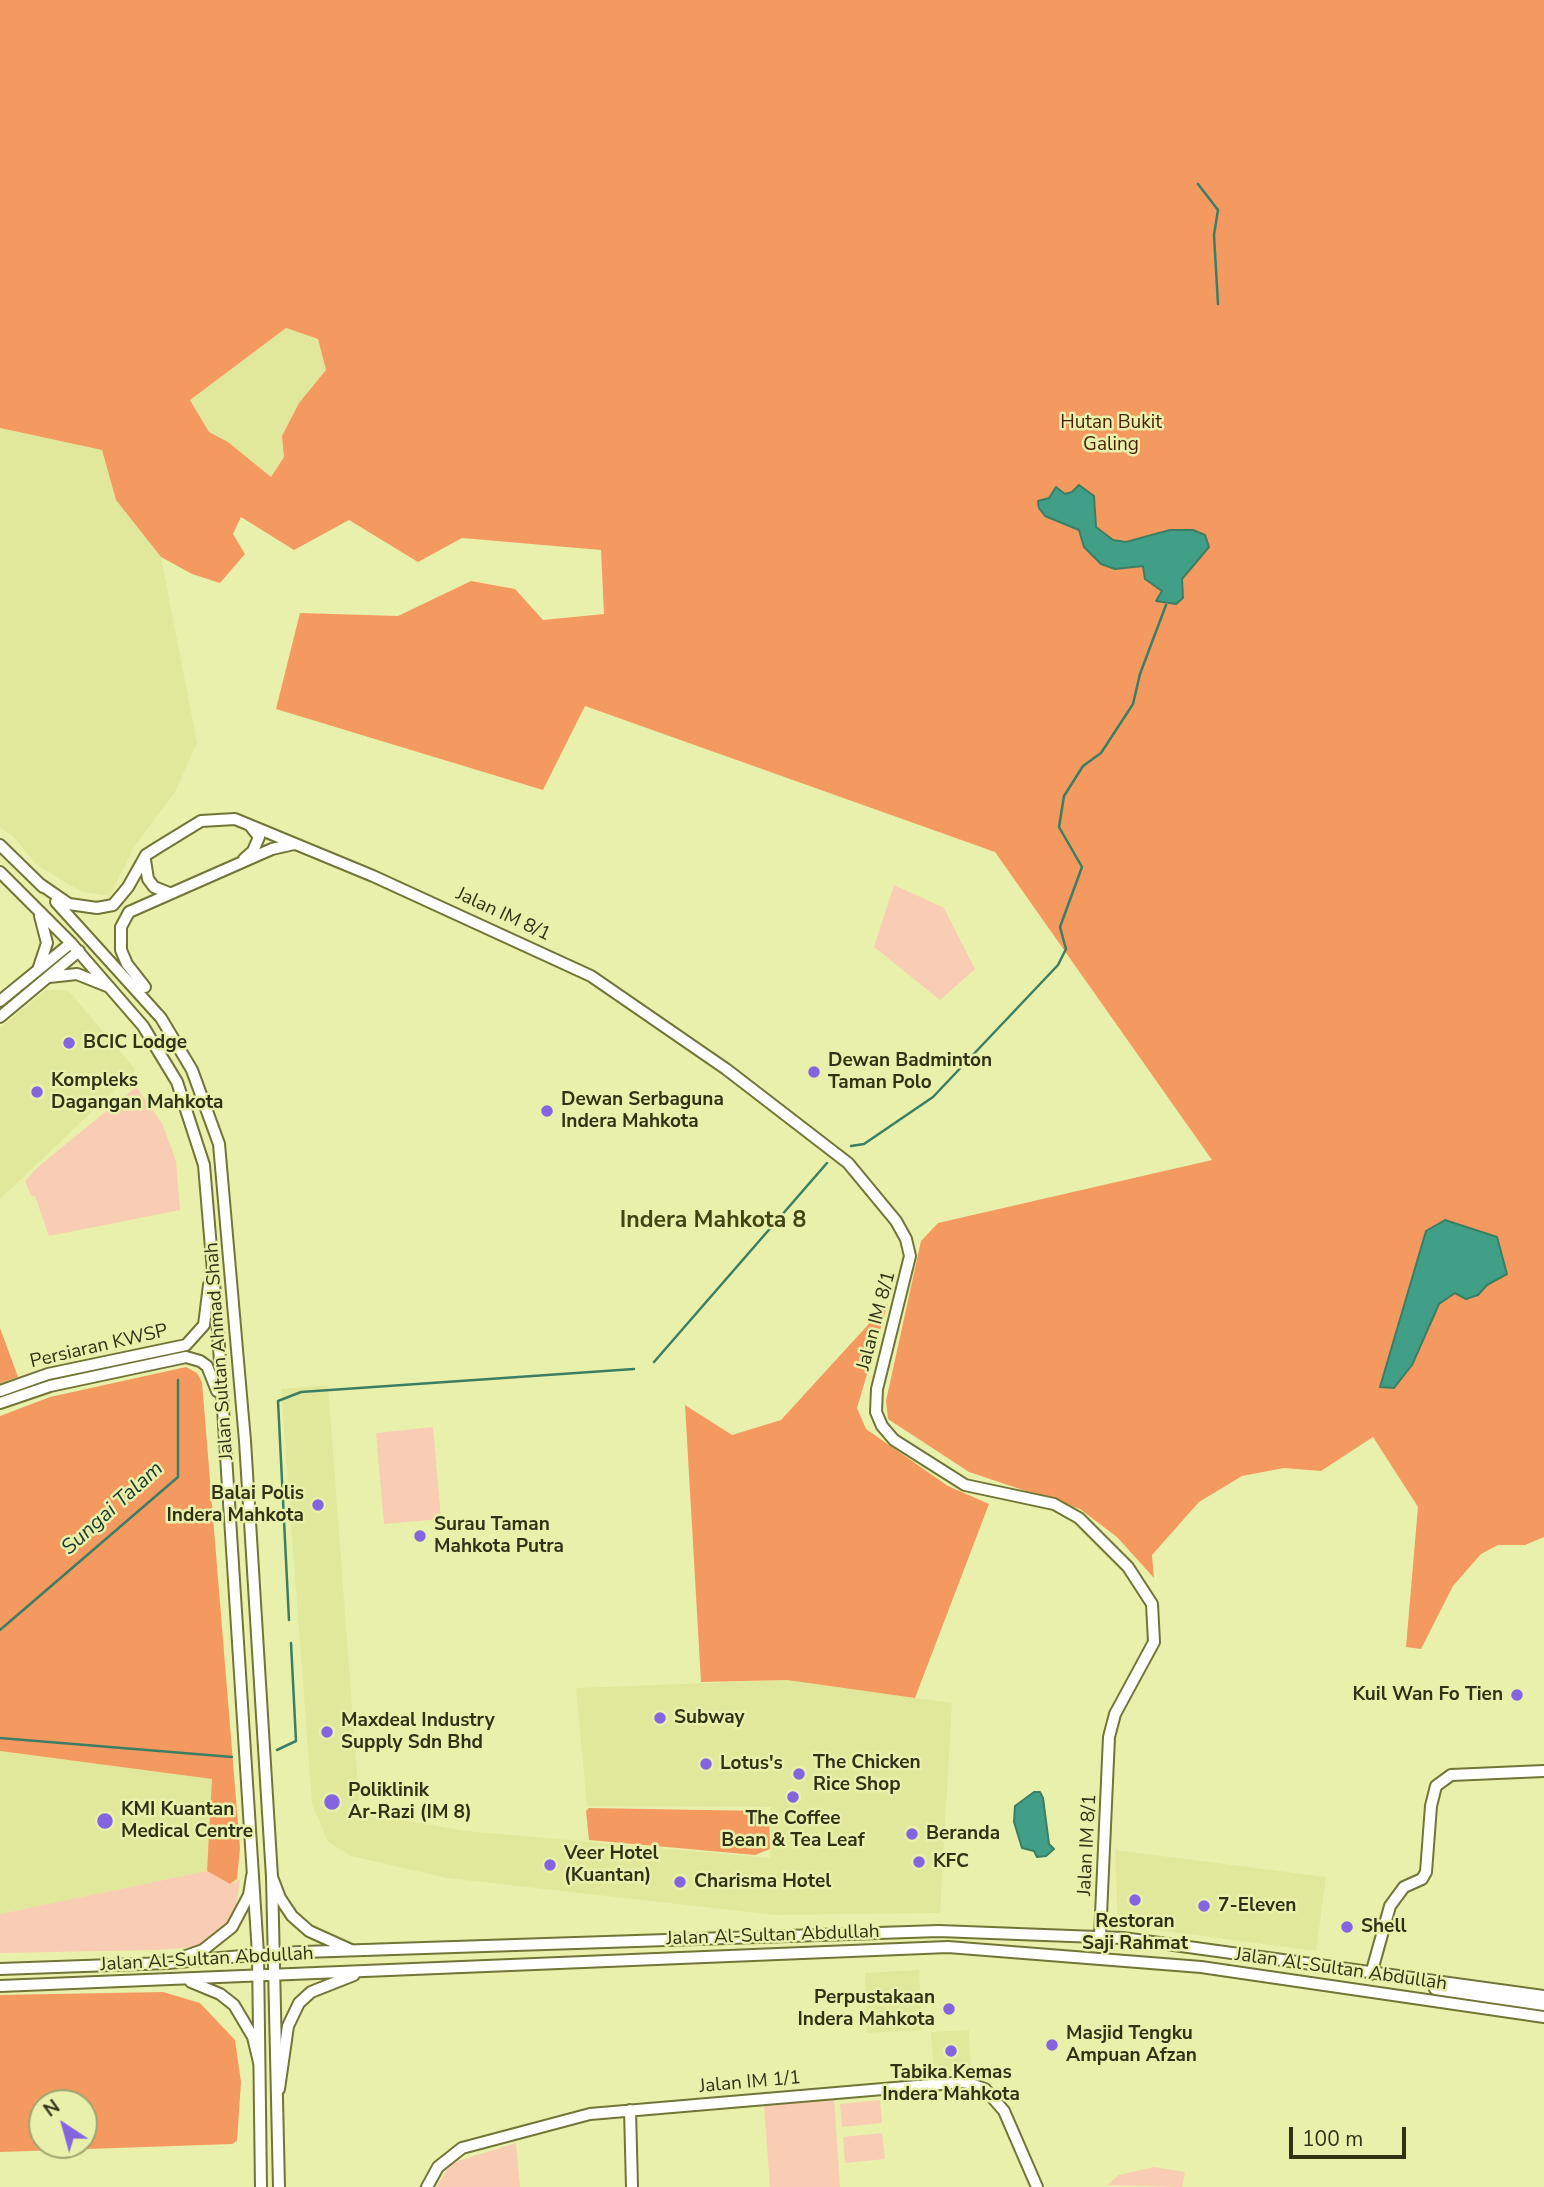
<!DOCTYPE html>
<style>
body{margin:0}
#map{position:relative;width:1544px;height:2187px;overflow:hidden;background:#e9f0ab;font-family:"Nunito Sans",sans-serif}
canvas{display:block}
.north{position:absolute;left:28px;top:2089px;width:70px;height:70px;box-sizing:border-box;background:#e9f0ab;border:2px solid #9fa46f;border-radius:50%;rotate:324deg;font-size:19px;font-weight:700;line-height:28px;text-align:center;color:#303216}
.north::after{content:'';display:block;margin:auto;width:24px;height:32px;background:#8564df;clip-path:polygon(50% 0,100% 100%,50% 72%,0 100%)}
.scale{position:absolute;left:1289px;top:2127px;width:117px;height:32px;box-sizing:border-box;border:4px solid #303216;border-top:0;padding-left:9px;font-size:21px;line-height:24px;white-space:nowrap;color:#303216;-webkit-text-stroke:5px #e9f0ab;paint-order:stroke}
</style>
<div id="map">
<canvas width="1544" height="2187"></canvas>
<div class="north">N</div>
<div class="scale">100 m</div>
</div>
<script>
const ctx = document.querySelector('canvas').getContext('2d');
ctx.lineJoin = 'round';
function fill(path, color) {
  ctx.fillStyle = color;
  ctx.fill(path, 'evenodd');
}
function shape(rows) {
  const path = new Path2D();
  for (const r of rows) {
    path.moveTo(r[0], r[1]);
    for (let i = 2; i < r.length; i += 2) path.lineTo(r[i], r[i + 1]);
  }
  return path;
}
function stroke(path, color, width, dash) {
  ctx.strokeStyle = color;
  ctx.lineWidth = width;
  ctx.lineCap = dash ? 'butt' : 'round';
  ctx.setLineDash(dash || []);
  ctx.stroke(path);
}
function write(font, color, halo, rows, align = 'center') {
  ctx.font = font + ' "Nunito Sans",sans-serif';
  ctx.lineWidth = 5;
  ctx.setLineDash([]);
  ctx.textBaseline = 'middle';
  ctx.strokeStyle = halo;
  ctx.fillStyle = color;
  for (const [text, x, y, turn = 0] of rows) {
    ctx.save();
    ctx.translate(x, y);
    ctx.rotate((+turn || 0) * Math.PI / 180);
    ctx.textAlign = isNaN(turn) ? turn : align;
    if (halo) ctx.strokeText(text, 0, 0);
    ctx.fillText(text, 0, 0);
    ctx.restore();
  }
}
fill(shape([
 [286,328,318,339,326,370,299,403,283,436,284,457,271,477,228,442,209,432,190,399],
 [0,428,102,450,116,500,161,557,197,743,175,792,134,847,110,896,83,892,66,883,36,864,12,835,0,828],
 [46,990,68,990,134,1068,134,1072,0,1199,0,1028],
 [328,1385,360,1813,467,1831,770,1858,771,1807,587,1806,576,1688,787,1680,952,1703,940,1913,775,1915,447,1878,351,1856,328,1842,312,1804,281,1389],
 [0,1751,213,1779,207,1871,0,1914],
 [1115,1850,1326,1877,1316,1951,1118,1925],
 [919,1970,922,2030,867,2033,865,1973],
 [969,2030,971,2069,934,2072,931,2032]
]), '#e1e89b');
fill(shape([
 [894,885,944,908,975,969,940,1000,874,947],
 [136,1087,162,1123,176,1161,180,1210,49,1236,35,1196,31,1196,25,1181,39,1166],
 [433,1427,441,1519,384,1524,376,1433],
 [207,1871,230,1884,240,1880,236,1906,226,1926,207,1942,196,1947,155,1950,0,1953,0,1914],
 [834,2099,840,2187,770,2187,764,2104],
 [880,2100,882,2123,842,2127,840,2104],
 [882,2133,885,2159,845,2163,843,2137],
 [516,2143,520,2187,436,2187,450,2165,461,2160],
 [1154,2167,1185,2172,1182,2187,1107,2185,1119,2175]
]), '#f8cdb3');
fill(shape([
 [0,0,1544,0,1544,1537,1525,1545,1498,1545,1481,1554,1453,1586,1421,1649,1406,1647,1418,1507,1373,1437,1321,1471,1284,1468,1242,1476,1199,1502,1152,1555,1154,1578,1117,1537,1080,1509,969,1472,888,1419,886,1401,921,1241,938,1223,1212,1160,995,852,585,706,543,790,276,709,300,613,398,616,471,581,515,589,543,620,604,614,601,550,462,538,418,562,349,520,294,550,241,517,233,534,245,554,220,583,192,574,161,557,116,500,102,450,0,428],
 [286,328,318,339,326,370,299,403,282,436,284,457,271,477,228,442,209,432,190,400],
 [888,1303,857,1408,866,1429,948,1486,989,1504,915,1698,787,1680,701,1682,685,1405,732,1435,781,1420],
 [0,1328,18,1377,0,1383],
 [186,1367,197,1373,202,1382,240,1848,237,1879,230,1884,207,1871,212,1779,0,1751,0,1416,50,1397],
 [589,1808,762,1811,769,1815,770,1849,755,1855,589,1840,586,1811],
 [163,1992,200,2003,235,2040,241,2082,237,2141,232,2144,0,2152,0,1995],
 [42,2103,84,2103,84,2145,42,2145]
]), '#f49a60');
const water = shape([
 [1079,485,1094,496,1096,527,1113,540,1126,542,1170,530,1193,530,1205,535,1209,547,1182,579,1183,598,1176,604,1156,601,1162,591,1145,579,1143,566,1115,569,1101,564,1084,547,1079,530,1045,516,1039,508,1038,501,1049,498,1056,487,1065,494,1072,492,1079,485],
 [1445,1220,1497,1237,1507,1274,1487,1285,1478,1295,1466,1299,1455,1293,1439,1304,1412,1365,1394,1388,1380,1387,1426,1231,1445,1220],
 [1034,1792,1040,1792,1043,1798,1049,1844,1054,1849,1046,1856,1037,1857,1034,1851,1022,1848,1014,1822,1015,1806,1034,1792]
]);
fill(water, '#409f86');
stroke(water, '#3b7e64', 2);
stroke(shape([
 [1198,184,1218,210,1214,235,1218,304],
 [851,1146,864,1144,933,1097,1058,965,1066,949,1060,927,1082,867,1059,827,1064,796,1083,766,1101,753,1133,704,1140,674,1166,605],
 [654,1362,827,1163],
 [289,1620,278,1401,301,1392,634,1369],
 [0,1630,178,1477,178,1380],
 [0,1738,232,1757],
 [277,1750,296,1741,291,1643]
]), '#3b7e64', 2.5);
const secondary = shape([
 [0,845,43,887],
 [244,859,253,851,259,837,251,827],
 [145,860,148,879,154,887,169,893],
 [0,872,71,943,143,1026,177,1082,204,1165,218,1331,258,1954,261,2187],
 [40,884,69,904,97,908,113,905,128,887,146,855,157,848,201,821,235,819,373,876,591,976,726,1069,848,1163,896,1221,906,1239,910,1256,877,1389,876,1412,882,1426,894,1440,965,1485,1054,1504,1079,1518,1128,1567,1152,1604,1154,1642,1115,1714,1109,1737,1100,1937],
 [56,902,161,1018,192,1070,219,1144,245,1441,272,1877,279,2187],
 [39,967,47,943,40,916],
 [49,977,77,974,107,986],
 [145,987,127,964,121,950,121,927,129,912,272,849,294,844],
 [0,1001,71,943],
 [0,1017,79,951],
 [0,1391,48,1374,186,1345,204,1325,209,1285],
 [0,1403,50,1386,186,1357,200,1361,207,1366,217,1391],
 [1371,1974,1390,1906,1404,1887,1422,1879,1426,1872,1431,1806,1436,1786,1451,1775,1544,1771],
 [630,2110,632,2187],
 [427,2187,438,2167,462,2148,590,2114,965,2082,985,2089,1004,2111,1037,2187]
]);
const primary = shape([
 [272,1877,280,1898,292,1916,309,1931,351,1950],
 [180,1958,203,1950,232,1927,249,1895,252,1876],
 [0,1969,168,1963,273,1953,939,1931,1123,1938,1544,1996],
 [191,1982,220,1994,234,2005,253,2037,259,2062],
 [0,1986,948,1947,1201,1967,1544,2017],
 [1435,1989,1544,2005],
 [279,2089,288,2026,299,2003,311,1992,354,1975]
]);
stroke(secondary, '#717535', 14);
stroke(primary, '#717535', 14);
stroke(secondary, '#fff', 10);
stroke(primary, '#fff', 10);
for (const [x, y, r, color] of [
 [69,1043,7,"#8564df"],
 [814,1072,7,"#8564df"],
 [37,1092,7,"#8564df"],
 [547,1111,7,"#8564df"],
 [318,1505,7,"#8564df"],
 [420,1536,7,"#8564df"],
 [1517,1695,7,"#8564df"],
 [660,1718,7,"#8564df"],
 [327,1732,7,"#8564df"],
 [706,1764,7,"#8564df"],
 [799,1774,7,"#8564df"],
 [793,1797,7,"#8564df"],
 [332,1802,9,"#8564df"],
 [105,1821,9,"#8564df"],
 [912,1834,7,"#8564df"],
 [919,1862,7,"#8564df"],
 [550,1865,7,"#8564df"],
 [680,1882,7,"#8564df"],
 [1135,1900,7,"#8564df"],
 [1204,1906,7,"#8564df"],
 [1347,1927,7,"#8564df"],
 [949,2009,7,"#8564df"],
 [1052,2045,7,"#8564df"],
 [951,2051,7,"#8564df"]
]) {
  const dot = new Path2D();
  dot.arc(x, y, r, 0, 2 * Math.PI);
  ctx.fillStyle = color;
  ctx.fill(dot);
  stroke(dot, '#e9f0ab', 2.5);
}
write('19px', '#4a1f00', '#e9f0ab', [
 ["Hutan Bukit",1111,423],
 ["Galing",1111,445]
]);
write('19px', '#303216', '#e9f0ab', [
 ["Jalan IM 8/1",503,915,25],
 ["Jalan IM 8/1",877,1321,-75],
 ["Persiaran KWSP",99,1347,-13],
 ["Jalan Sultan Ahmad Shah",220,1351,-94],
 ["Jalan IM 8/1",1088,1845,-87],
 ["Jalan Al-Sultan Abdullah",773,1936,-2],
 ["Jalan Al-Sultan Abdullah",207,1960,-3],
 ["Jalan Al-Sultan Abdullah",1341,1970,8],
 ["Jalan IM 1/1",750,2083,-5]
]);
write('bold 19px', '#303216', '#e9f0ab', [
 ["BCIC Lodge",83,1043],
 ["Dewan Badminton",828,1061],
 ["Taman Polo",828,1083],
 ["Kompleks",51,1081],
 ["Dagangan Mahkota",51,1103],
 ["Dewan Serbaguna",561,1100],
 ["Indera Mahkota",561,1122],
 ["Balai Polis",304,1494,"right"],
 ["Indera Mahkota",304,1516,"right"],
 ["Surau Taman",434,1525],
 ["Mahkota Putra",434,1547],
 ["Kuil Wan Fo Tien",1503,1695,"right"],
 ["Subway",674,1718],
 ["Maxdeal Industry",341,1721],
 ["Supply Sdn Bhd",341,1743],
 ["The Chicken",813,1763],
 ["Rice Shop",813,1785],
 ["Lotus's",720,1764],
 ["Poliklinik",348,1791],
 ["Ar-Razi (IM 8)",348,1813],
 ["KMI Kuantan",121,1810],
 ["Medical Centre",121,1832],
 ["The Coffee",793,1819,"center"],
 ["Bean & Tea Leaf",793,1841,"center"],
 ["Beranda",926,1834],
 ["Veer Hotel",564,1854],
 ["(Kuantan)",564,1876],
 ["KFC",933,1862],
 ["Charisma Hotel",694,1882],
 ["7-Eleven",1218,1906],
 ["Restoran",1135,1922,"center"],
 ["Saji Rahmat",1135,1944,"center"],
 ["Shell",1361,1927],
 ["Perpustakaan",935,1998,"right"],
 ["Indera Mahkota",935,2020,"right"],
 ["Masjid Tengku",1066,2034],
 ["Ampuan Afzan",1066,2056],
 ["Tabika Kemas",951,2073,"center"],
 ["Indera Mahkota",951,2095,"center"]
], 'left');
write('italic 21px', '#1d3a31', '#e9f0ab', [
 ["Sungai Talam",113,1509,-42]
]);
write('bold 23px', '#424513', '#e9f0ab', [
 ["Indera Mahkota 8",713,1221]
]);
</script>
